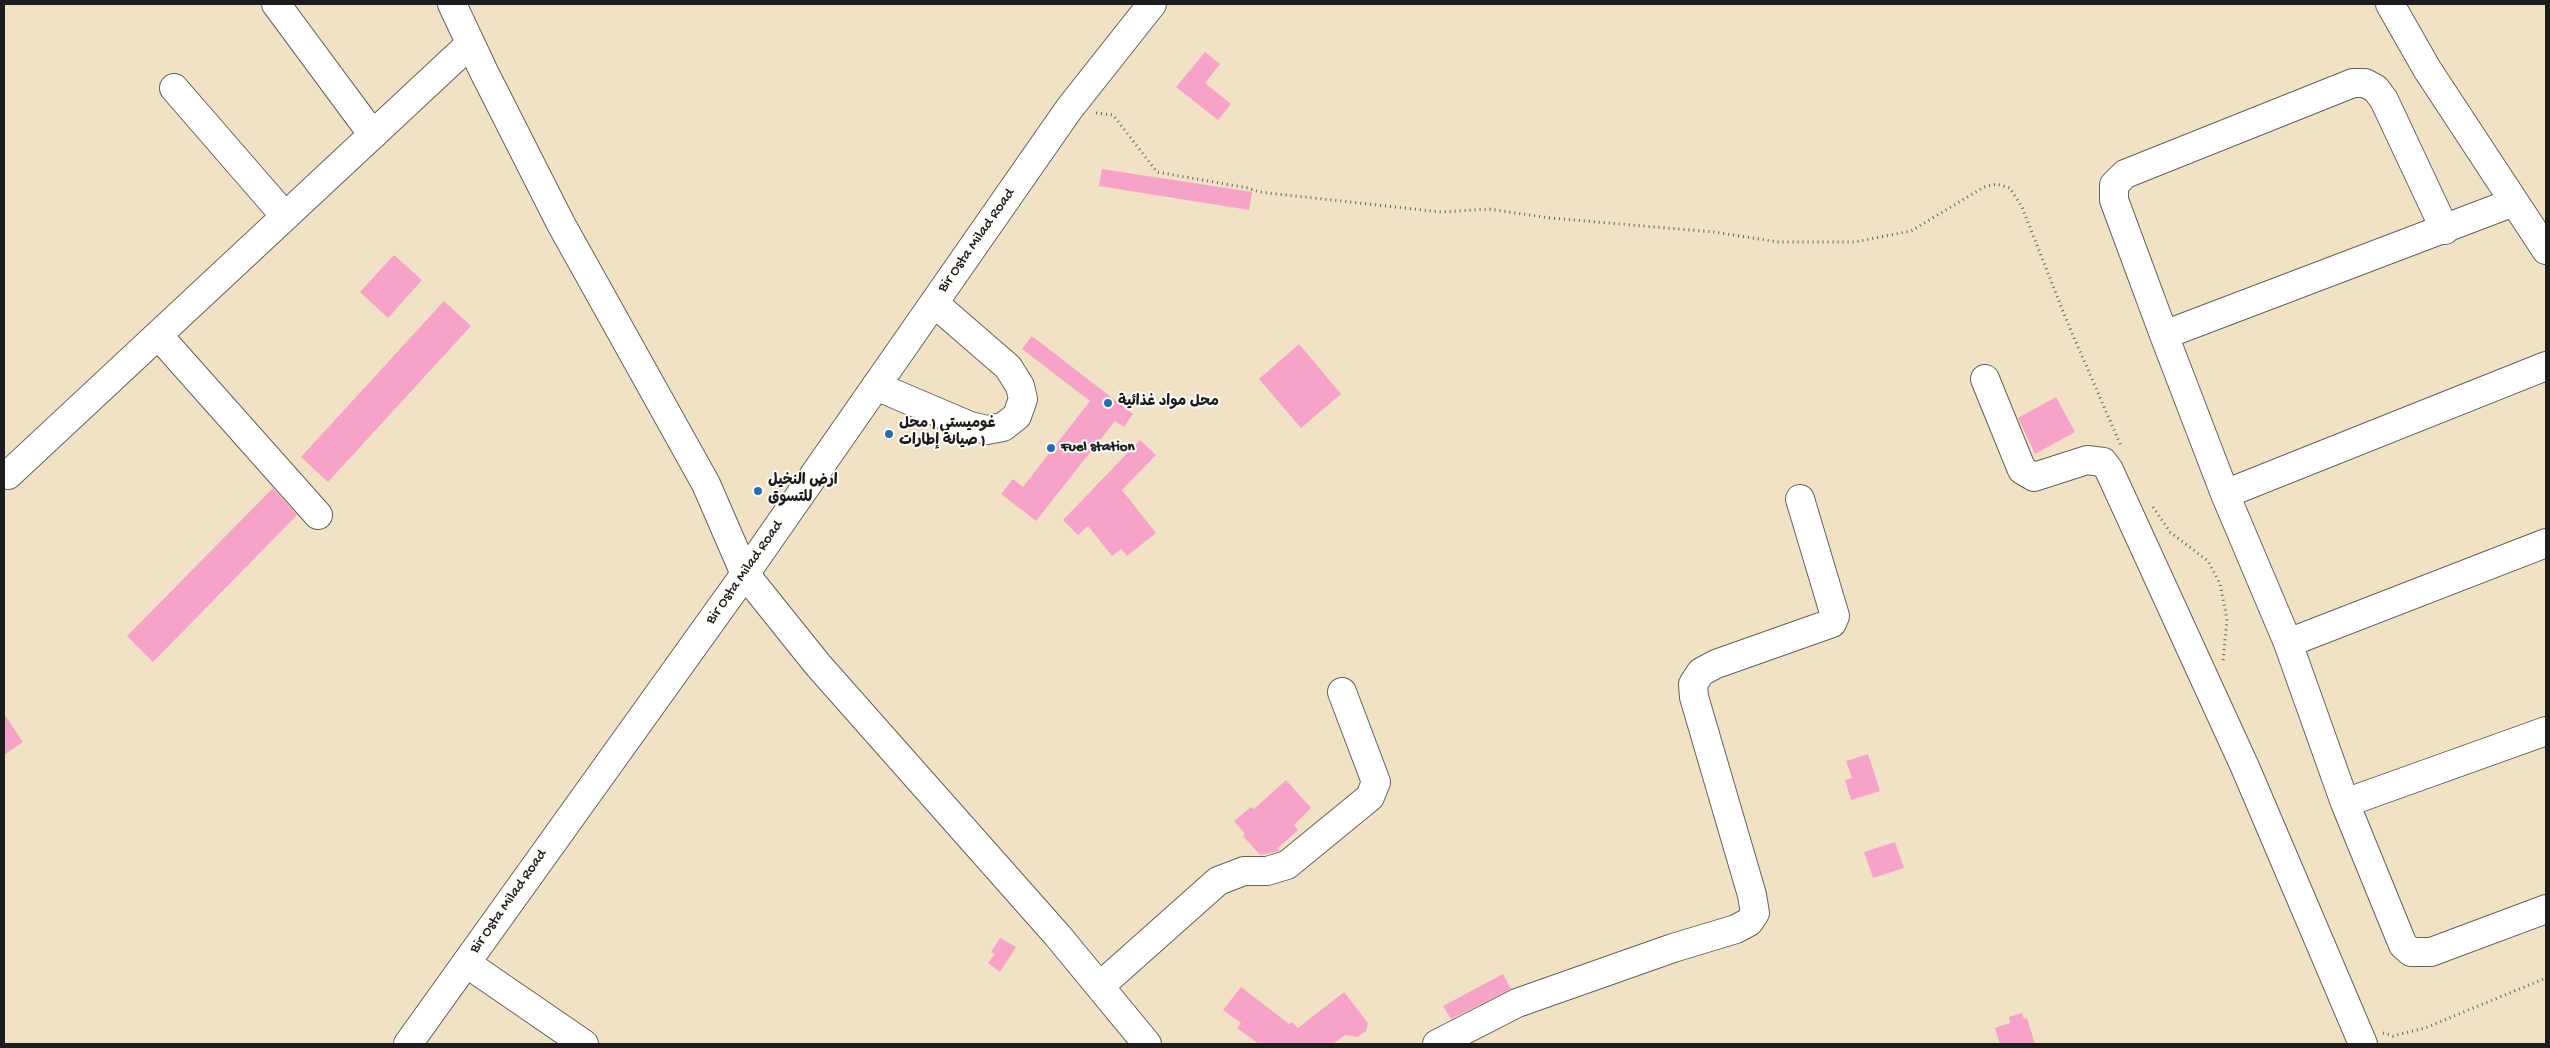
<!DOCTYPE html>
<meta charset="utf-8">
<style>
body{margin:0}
#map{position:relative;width:2550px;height:1048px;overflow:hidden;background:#f1e2c5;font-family:"Gochi Hand",sans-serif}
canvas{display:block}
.frame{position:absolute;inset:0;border:5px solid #1c1c1c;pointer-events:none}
</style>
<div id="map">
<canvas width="2550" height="1048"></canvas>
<div class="frame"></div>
</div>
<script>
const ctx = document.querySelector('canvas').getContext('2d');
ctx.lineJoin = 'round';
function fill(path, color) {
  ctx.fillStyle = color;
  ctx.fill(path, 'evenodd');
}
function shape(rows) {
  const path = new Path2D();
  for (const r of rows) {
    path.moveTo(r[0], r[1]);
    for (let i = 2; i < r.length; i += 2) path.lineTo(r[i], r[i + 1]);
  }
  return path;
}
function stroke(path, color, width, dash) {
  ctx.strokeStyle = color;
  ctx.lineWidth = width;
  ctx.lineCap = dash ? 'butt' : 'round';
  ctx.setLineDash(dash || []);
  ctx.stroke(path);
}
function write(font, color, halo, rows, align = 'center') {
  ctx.font = font + ' "Gochi Hand","Playpen Sans Arabic",sans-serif';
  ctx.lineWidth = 4;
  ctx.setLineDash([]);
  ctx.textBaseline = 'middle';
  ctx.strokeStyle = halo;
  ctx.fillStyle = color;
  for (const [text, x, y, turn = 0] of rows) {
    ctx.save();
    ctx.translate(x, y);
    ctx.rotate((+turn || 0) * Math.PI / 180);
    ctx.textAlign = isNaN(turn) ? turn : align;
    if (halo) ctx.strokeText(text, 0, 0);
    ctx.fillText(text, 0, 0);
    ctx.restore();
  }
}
fill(shape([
 [1205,52,1220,64,1205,83,1231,104,1218,120,1176,87],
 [1102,169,1252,192,1249,210,1099,186],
 [394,255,422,280,388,318,360,292],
 [444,301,471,326,328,482,301,457],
 [1032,336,1133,414,1124,427,1115,421,1036,521,1001,494,1013,479,1023,487,1090,401,1022,349],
 [1299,344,1341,394,1301,428,1259,379],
 [2056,397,2075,432,2035,454,2018,418],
 [1140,440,1156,455,1122,490,1156,533,1127,556,1121,549,1112,556,1088,526,1078,535,1063,520],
 [273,488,297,515,153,662,127,636],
 [4,714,23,742,4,755],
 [1868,754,1880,791,1851,800,1845,780,1852,778,1846,761],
 [1286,780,1311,808,1294,825,1298,830,1278,848,1280,851,1260,855,1243,836,1245,834,1234,821,1251,807,1254,809],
 [1895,842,1904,868,1873,878,1864,852],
 [1000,938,1016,947,1000,972,988,963,995,954,991,952],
 [1503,974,1511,989,1451,1019,1443,1006],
 [1241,987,1289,1024,1292,1022,1298,1028,1344,992,1368,1023,1366,1031,1358,1037,1345,1035,1333,1044,1259,1044,1237,1028,1241,1023,1223,1010],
 [2022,1013,2024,1019,2027,1018,2035,1044,2000,1044,1995,1028,2010,1023,2009,1017]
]), '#f7a3c9');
const minor = shape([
 [276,4,373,135],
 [452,4,484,72,561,224,706,484,745,574,818,665,1058,936,1147,1044],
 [2390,4,2427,69,2546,250],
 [174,88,285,216],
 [158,335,318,515],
 [2164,335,2514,202],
 [1985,379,2022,470,2034,477,2087,460,2103,462,2109,470,2245,767,2363,1044],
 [876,386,970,426,987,430,1003,427,1017,416,1023,399,1020,386,1008,367,934,303],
 [8,475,470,44],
 [2225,494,2546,366],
 [2288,643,2546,543],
 [2546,731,2345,803,2403,945,2411,952,2431,952,2546,909],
 [2345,803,2288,643,2225,494,2164,335,2114,200,2114,185,2125,174,2353,83,2365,83,2376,89,2384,100,2445,230],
 [466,963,584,1044],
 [1100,986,1218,881,1244,871,1267,871,1287,865,1370,797,1376,782,1342,692],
 [1437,1044,1517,1003,1673,948,1736,929,1749,922,1755,913,1752,895,1694,697,1693,684,1701,672,1716,664,1832,623,1835,616,1800,499]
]);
const major = shape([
 [408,1044,745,574,1069,109,1152,4]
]);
stroke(minor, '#676157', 30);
stroke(major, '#676157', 30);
stroke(shape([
 [1096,113,1113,115,1157,172,1248,188,1259,192,1441,212,1489,209,1550,218,1714,232,1778,242,1855,242,1911,231,1984,187,1997,184,2010,188,2022,207,2066,319,2121,446],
 [2153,507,2170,532,2208,561,2220,584,2227,619,2223,662],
 [2383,1033,2393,1036,2425,1028,2546,978]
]), '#676157', 3, [1, 4]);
stroke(minor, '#fff', 28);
stroke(major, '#fff', 28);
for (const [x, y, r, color] of [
 [1108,403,5,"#1f6fb2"],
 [889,434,5,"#1f6fb2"],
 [1051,448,5,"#1f6fb2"],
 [758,491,5,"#1f6fb2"]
]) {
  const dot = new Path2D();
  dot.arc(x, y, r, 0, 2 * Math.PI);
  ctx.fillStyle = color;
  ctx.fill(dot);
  stroke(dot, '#fdfcf7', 2);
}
write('15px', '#1c1c1c', '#fdfcf7', [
 ["Bir Osta Milad Road",977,241,-55],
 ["Bir Osta Milad Road",745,573,-55],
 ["Bir Osta Milad Road",509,902,-55]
]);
write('bold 15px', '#1c1c1c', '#fdfcf7', [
 ["محل مواد غذائية",1118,403],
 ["غوميستي ( محل",899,425],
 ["صيانة إطارات )",899,442],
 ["Fuel station",1061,448],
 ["ارض النخيل",768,482],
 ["للتسوق",768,499]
], 'left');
</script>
